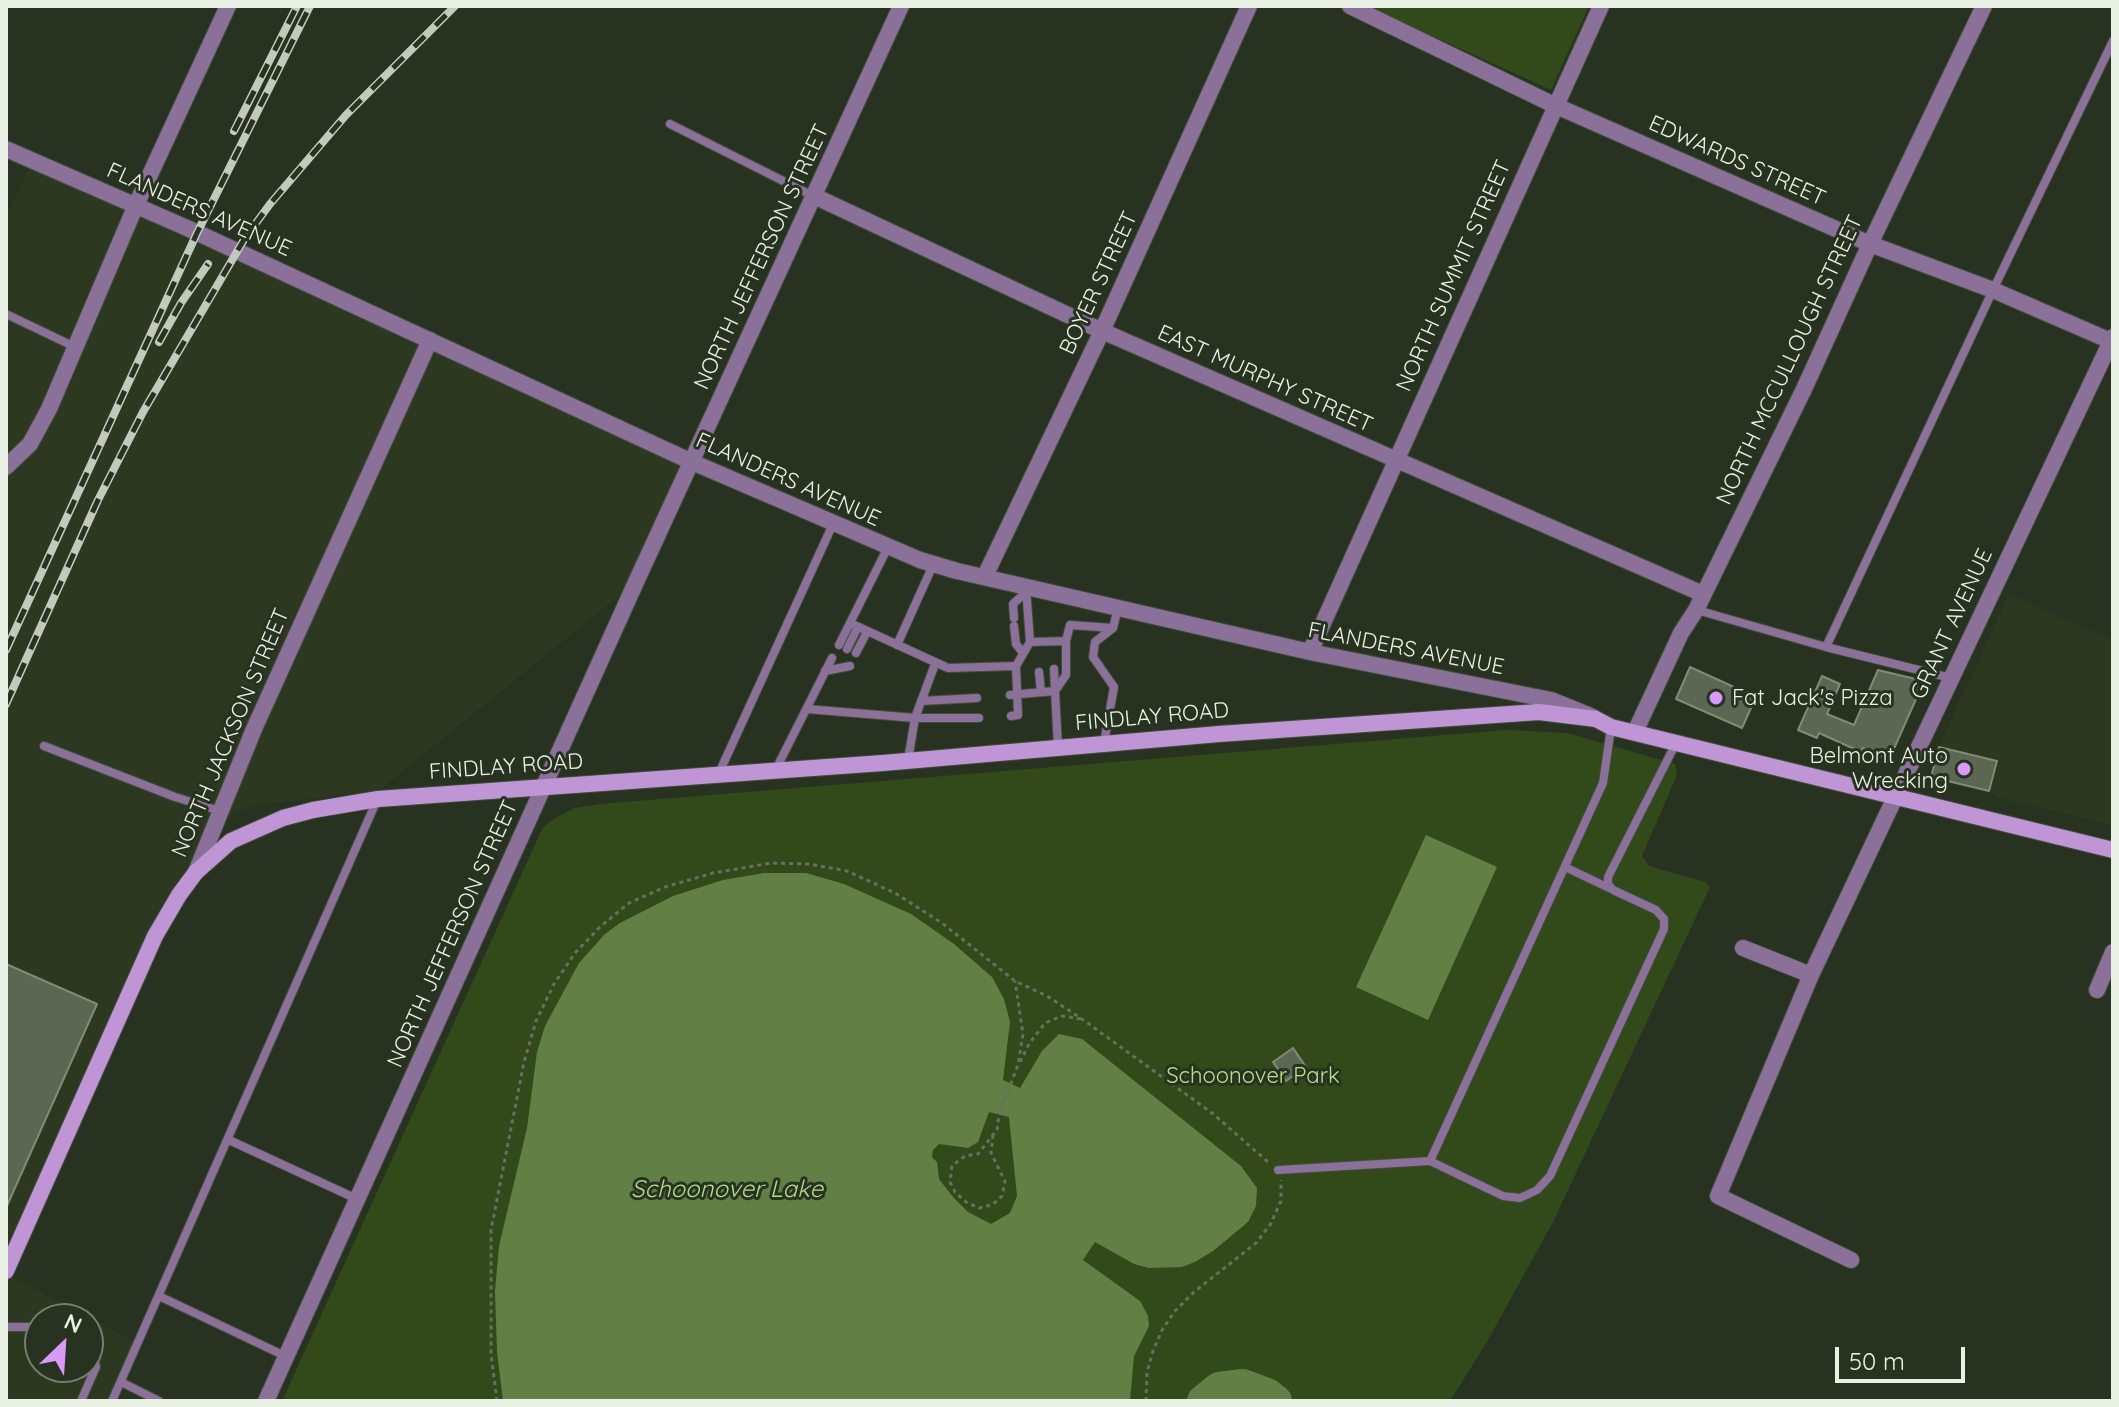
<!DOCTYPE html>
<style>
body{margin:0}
#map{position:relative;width:2119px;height:1407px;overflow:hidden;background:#283220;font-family:Quicksand,sans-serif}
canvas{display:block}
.frame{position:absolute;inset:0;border:8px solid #e9f0e4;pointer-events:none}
.north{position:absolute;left:24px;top:1303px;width:80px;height:80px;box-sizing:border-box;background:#283220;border:2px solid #757e6e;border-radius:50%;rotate:25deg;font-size:22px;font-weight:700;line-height:32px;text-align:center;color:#e9f0e4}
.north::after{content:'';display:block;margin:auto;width:28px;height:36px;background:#d99af7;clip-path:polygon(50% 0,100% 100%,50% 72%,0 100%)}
.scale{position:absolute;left:1835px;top:1347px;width:130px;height:36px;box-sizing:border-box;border:4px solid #e9f0e4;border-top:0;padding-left:10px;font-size:24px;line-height:28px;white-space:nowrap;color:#e9f0e4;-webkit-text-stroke:6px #283220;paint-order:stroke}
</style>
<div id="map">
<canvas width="2119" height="1407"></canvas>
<div class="frame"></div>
<div class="north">N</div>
<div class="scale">50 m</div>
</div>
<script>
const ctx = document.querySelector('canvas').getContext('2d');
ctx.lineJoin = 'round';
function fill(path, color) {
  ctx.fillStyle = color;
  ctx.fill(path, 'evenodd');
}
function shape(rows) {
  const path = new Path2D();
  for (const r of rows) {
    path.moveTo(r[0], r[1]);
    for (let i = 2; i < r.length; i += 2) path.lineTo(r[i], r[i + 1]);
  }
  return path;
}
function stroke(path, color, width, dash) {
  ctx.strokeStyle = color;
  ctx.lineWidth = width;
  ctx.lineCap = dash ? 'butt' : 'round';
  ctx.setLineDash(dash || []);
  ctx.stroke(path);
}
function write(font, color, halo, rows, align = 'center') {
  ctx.font = font + ' Quicksand,sans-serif';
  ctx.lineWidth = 6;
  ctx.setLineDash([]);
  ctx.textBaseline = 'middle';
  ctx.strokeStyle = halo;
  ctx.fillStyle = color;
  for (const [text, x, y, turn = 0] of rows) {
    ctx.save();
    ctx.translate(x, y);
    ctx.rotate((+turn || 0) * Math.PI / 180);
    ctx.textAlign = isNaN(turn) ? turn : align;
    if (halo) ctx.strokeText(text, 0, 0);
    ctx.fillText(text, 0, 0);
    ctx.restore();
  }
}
fill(shape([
 [33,161,692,462,636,582,377,792,254,805,225,817,179,895,6,1271,6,217],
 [2009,594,2113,640,2113,825,1999,798,1989,791,1996,761,1939,747],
 [6,1274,138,1343,112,1401,6,1401],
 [40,1319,88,1319,88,1367,40,1367]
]), '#2c3920');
fill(shape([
 [1367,6,1589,6,1551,90],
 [1506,730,1567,733,1675,764,1677,775,1642,856,1649,866,1705,882,1710,887,1553,1222,1487,1342,1450,1401,282,1401,543,827,557,817,575,808,600,804]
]), '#32491a');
fill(shape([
 [1426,835,1497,867,1428,1020,1356,987],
 [764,873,806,873,844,884,911,914,954,944,992,977,1004,999,1010,1022,1003,1080,1020,1088,1042,1051,1059,1034,1082,1039,1241,1166,1257,1188,1256,1206,1248,1222,1213,1251,1195,1262,1182,1267,1149,1268,1134,1264,1095,1242,1083,1260,1140,1301,1148,1316,1149,1326,1134,1356,1130,1401,503,1401,497,1352,495,1291,499,1246,527,1128,537,1052,545,1026,579,963,605,934,620,923,673,896,723,880],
 [989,1112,1009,1117,1017,1196,1010,1213,991,1224,968,1212,953,1197,939,1179,937,1162,932,1157,933,1150,939,1144,968,1148,978,1142]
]), '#628045');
stroke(shape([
 [1203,1401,1219,1388,1243,1385,1267,1394,1276,1401]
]), '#628045', 32);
const building = shape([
 [1690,667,1756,697,1742,728,1676,699,1690,667],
 [1878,670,1924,681,1889,760,1863,748,1861,752,1819,733,1817,738,1798,730,1822,676,1840,684,1827,714,1854,725,1878,670],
 [1939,747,1997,761,1989,791,1931,777,1939,747],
 [6,964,97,1004,6,1208,6,964],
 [1293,1048,1306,1067,1286,1081,1273,1062,1293,1048]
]);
fill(building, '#5b6752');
stroke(building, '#7f8b75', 2);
const service = shape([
 [670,124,813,196],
 [6,314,75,347],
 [1697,610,1826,647,1951,678],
 [1014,618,1013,604,1026,592],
 [850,623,948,668,1016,666,1018,715,1011,716],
 [1014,626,1016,644,1023,653],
 [1066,641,1070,625,1113,628,1118,608],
 [1030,642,1066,641,1066,675,1055,691],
 [839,645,888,547],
 [897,645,933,565],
 [1826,647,1993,290,2113,41],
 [847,649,858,627],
 [856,653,867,632],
 [1016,666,1030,642,1026,587],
 [1054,669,1055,690],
 [825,671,850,666],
 [1039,672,1041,692],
 [1010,695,1055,691,1058,747],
 [921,701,977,698],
 [807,709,915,718,979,718],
 [1104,743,1114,687,1093,657,1095,642,1113,628],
 [44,746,175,797,220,811],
 [908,760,915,718,935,664],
 [776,769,832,658],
 [719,773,833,524],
 [1565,867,1609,888],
 [229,1140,357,1199],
 [1430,1161,1603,783,1611,728],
 [1278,1170,1430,1161,1503,1196,1520,1198,1537,1190,1550,1176,1664,929,1664,919,1656,910,1613,890,1608,884,1608,877,1676,743],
 [159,1296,285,1356],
 [6,1327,40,1327],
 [121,1382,159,1401],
 [81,1401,96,1367,94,1359,88,1352],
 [112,1401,377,800]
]);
const minor = shape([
 [1350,6,1554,105,1870,244,1993,290,2113,342],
 [6,149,187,228,692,462,920,560,957,571,1310,652,1551,700,1593,717],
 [814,196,1102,331,1703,594],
 [6,467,30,444,49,409,136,205,228,6],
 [985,576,1102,331,1249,6],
 [1310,652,1601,6],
 [1635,732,1681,633,1696,610,1804,389,1870,244,1984,6],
 [196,872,254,729,430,340],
 [1743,948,1811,975],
 [2097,990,2113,952],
 [1851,1260,1718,1196,1811,975,2113,337],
 [266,1401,636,582,901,6]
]);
const secondary = shape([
 [6,1271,155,936,179,895,196,872,231,841,283,818,313,810,378,799,883,763,1219,734,1539,712,1596,719,1611,727,2113,850]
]);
stroke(service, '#434d3b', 10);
stroke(minor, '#434d3b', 18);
stroke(secondary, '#434d3b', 18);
stroke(shape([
 [1020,1062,1029,1044,1045,1023,1062,1016,1081,1019],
 [993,1135,991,1153,1005,1181,1002,1196,992,1205,979,1208,966,1202,955,1192,950,1182,952,1166,965,1156,978,1154,997,1130,999,1114,1018,1065,1023,1034,1015,981],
 [497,1401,491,1354,491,1230,524,1062,536,1021,554,984,575,953,600,927,629,903,665,887,713,873,771,863,809,864,847,871,895,893,942,923,1015,981,1047,996,1082,1019,1212,1113,1268,1162],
 [1146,1401,1147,1372,1153,1351,1162,1330,1175,1311,1194,1292,1256,1243,1270,1225,1281,1201,1281,1180]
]), '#677060', 3, [4, 4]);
stroke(service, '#8b7099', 8);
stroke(minor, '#8b7099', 16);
stroke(secondary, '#c095d6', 16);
const rail = shape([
 [234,131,297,6],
 [159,342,181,303,208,264],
 [6,650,197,233,310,6],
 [6,704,98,500,143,412,245,238,270,204,346,115,455,6]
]);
stroke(rail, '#c3cabd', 8);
stroke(rail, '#283220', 5, [15]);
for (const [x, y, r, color] of [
 [1716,698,8,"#d99af7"],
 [1964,769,8,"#d99af7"]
]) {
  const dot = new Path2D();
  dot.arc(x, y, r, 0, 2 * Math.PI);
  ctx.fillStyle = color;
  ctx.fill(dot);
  stroke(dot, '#283220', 3);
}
write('22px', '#e9f0e4', '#283220', [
 ["EDWARDS STREET",1737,161,24],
 ["FLANDERS AVENUE",199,210,24],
 ["NORTH JEFFERSON STREET",762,257,-65],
 ["NORTH SUMMIT STREET",1454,276,-66],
 ["BOYER STREET",1099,283,-65],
 ["NORTH MCCULLOUGH STREET",1790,360,-65],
 ["EAST MURPHY STREET",1265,379,24],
 ["FLANDERS AVENUE",788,480,24],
 ["GRANT AVENUE",1952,624,-65],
 ["FLANDERS AVENUE",1406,649,11],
 ["FINDLAY ROAD",1152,717,-5],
 ["NORTH JACKSON STREET",231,733,-67],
 ["FINDLAY ROAD",506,767,-4],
 ["NORTH JEFFERSON STREET",453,934,-66]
]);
write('22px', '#e9f0e4', '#283220', [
 ["Fat Jack's Pizza",1732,698],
 ["Belmont Auto",1948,756,"right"],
 ["Wrecking",1948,781,"right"]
], 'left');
write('22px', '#b4e08b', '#283220', [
 ["Schoonover Park",1253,1076]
]);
write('italic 24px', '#b0dc87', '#283220', [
 ["Schoonover Lake",727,1190]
]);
</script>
